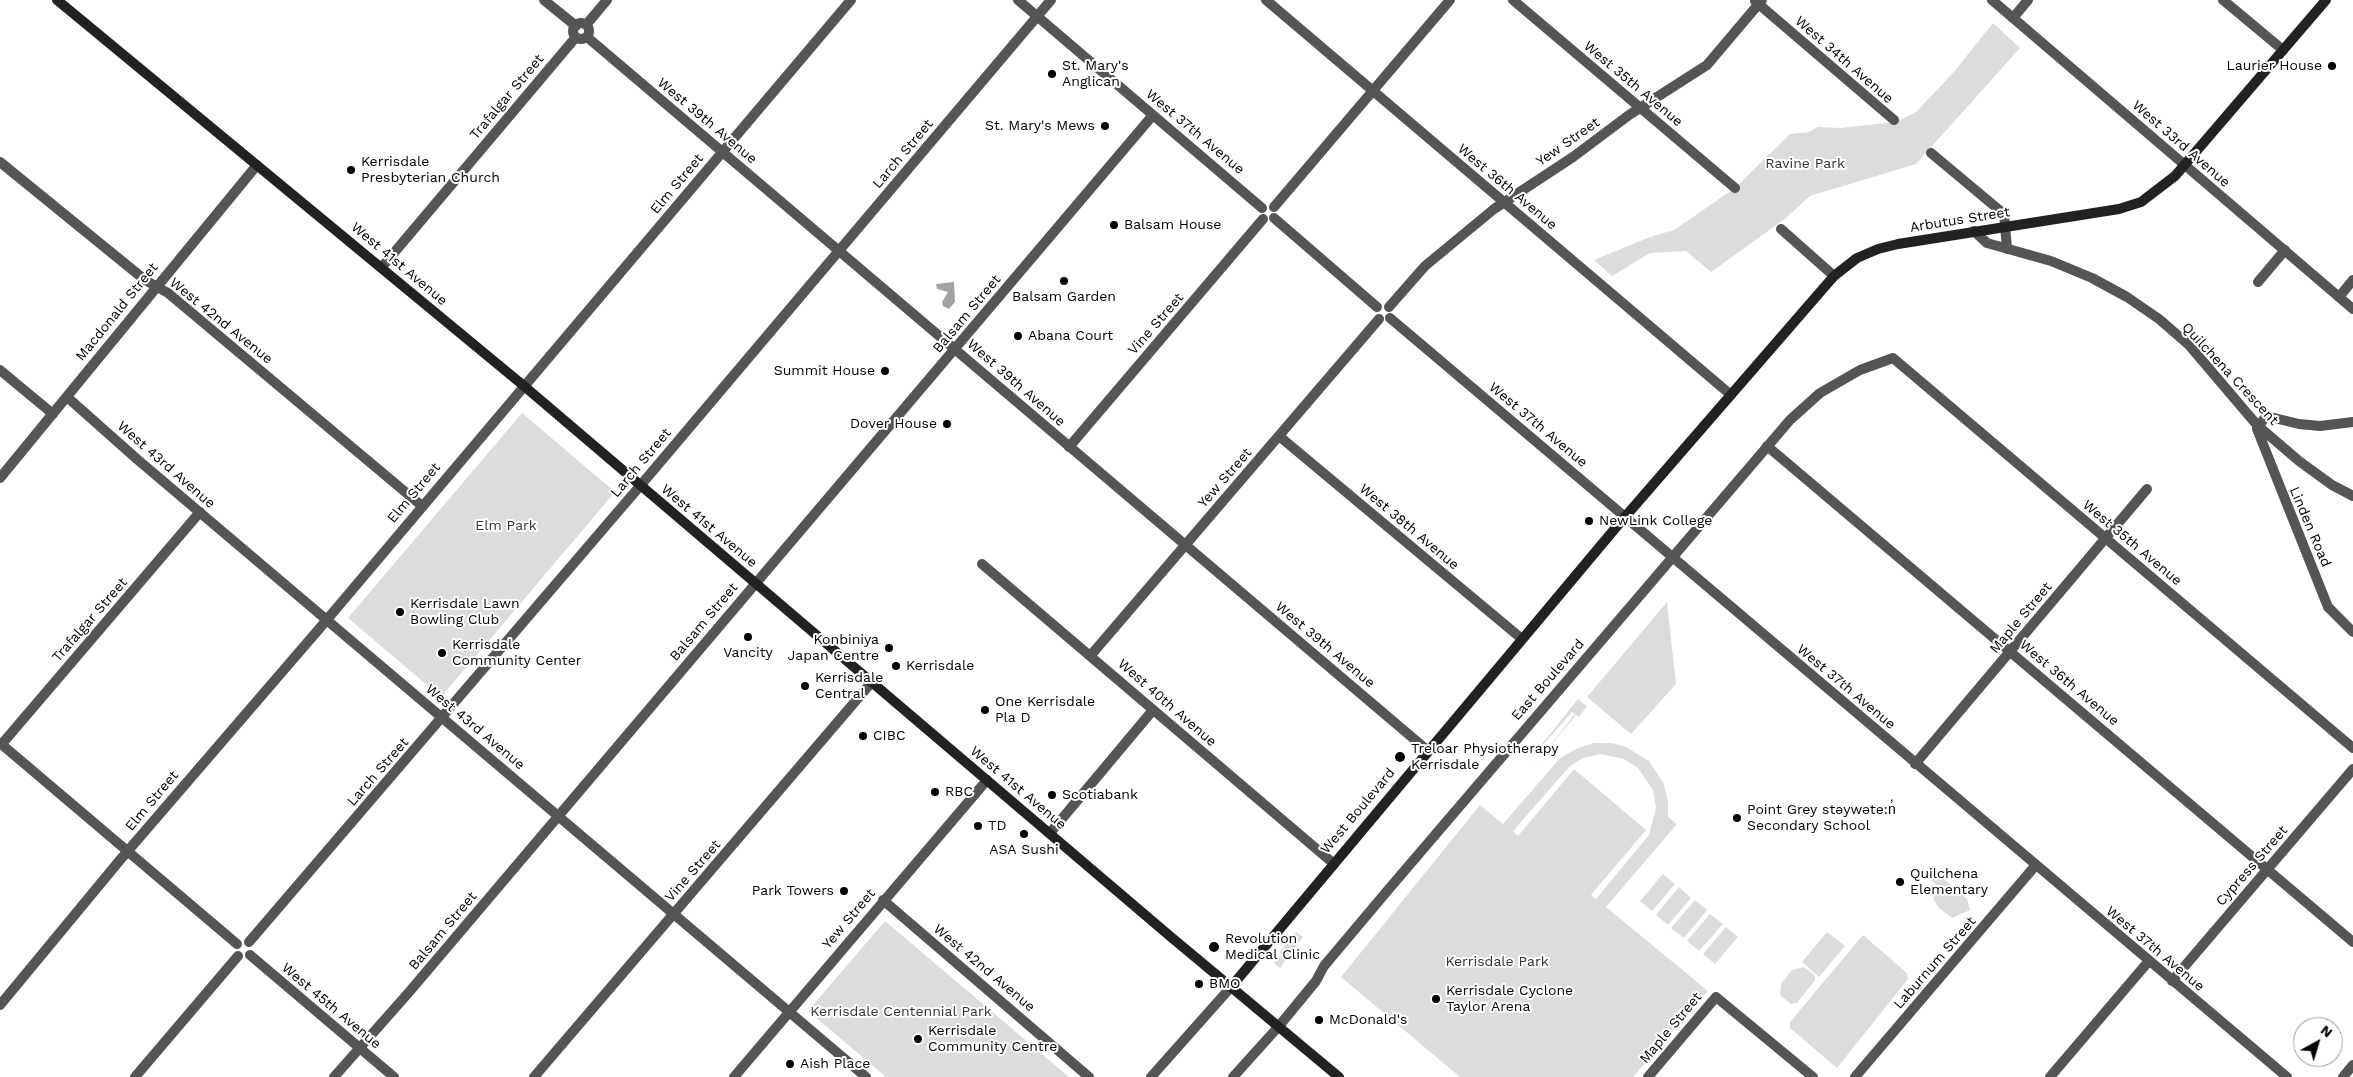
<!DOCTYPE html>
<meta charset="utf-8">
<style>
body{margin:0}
#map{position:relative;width:2353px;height:1077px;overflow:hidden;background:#fff;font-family:"Work Sans",sans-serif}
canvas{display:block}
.north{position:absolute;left:2293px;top:1017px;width:50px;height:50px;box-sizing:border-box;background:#fff;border:1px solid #999;border-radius:50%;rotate:39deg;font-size:14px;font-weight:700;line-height:20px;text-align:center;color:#000}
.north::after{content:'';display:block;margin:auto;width:18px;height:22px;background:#000;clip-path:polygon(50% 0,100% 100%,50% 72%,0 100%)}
</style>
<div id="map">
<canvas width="2353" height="1077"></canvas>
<div class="north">N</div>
</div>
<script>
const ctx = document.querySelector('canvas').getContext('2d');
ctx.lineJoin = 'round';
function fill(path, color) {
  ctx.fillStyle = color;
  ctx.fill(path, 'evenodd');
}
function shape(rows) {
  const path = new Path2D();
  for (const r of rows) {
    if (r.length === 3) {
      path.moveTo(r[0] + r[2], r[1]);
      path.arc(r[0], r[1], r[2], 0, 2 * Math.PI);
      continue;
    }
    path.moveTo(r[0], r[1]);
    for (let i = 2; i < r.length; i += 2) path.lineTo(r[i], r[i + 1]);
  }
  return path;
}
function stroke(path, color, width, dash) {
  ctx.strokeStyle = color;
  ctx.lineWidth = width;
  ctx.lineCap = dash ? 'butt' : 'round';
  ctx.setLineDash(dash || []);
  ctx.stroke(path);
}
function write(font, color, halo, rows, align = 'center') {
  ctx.font = font + ' "Work Sans",sans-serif';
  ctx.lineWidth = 4;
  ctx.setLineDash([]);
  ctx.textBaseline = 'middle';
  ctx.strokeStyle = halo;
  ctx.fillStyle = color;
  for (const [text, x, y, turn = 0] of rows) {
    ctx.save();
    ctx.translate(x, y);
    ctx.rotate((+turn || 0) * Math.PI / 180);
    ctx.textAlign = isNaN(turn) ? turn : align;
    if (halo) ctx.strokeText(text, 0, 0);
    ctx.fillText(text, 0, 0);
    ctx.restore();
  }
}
fill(shape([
 [1993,23,2020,48,1916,164,1810,196,1786,218,1711,272,1686,251,1650,253,1612,276,1594,260,1650,237,1674,230,1735,188,1790,134,1809,132,1818,127,1840,128,1896,122,1916,112,1953,73],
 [522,413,615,492,441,697,348,618],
 [1667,602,1676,684,1631,734,1587,697],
 [1578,699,1587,706,1579,717,1576,715,1532,768,1575,714,1572,712,1526,764],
 [1594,743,1612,743,1626,747,1649,761,1664,784,1668,803,1668,817,1677,824,1606,907,1708,991,1633,1077,1460,1077,1341,977,1480,805,1503,824,1560,758,1576,749],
 [1600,754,1624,759,1638,768,1653,790,1656,808,1649,835,1596,899,1591,895,1646,830,1574,769,1518,836,1513,831,1570,766,1583,758],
 [1931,868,1967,899,1970,910,1952,918,1939,908,1933,899,1939,887,1925,875],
 [1663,874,1675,884,1652,911,1640,901],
 [1679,887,1691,898,1668,925,1656,915],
 [1695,900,1707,910,1684,938,1671,928],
 [1710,914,1723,924,1699,951,1687,941],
 [885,921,1069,1077,886,1077,808,1011],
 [1726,927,1738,937,1715,964,1703,954],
 [1296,932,1303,937,1280,968,1274,963,1281,955,1279,953],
 [1827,932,1845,946,1819,977,1802,962],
 [1863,935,1907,973,1908,979,1837,1068,1790,1028,1790,1022],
 [1804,967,1815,976,1815,980,1797,1003,1791,1004,1780,995,1781,984,1792,970]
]), '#dcdcdc');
fill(shape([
 [954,282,955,302,949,309,943,306,942,302,948,292,937,289,936,284]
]), '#a3a3a3');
stroke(shape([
 [544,0,576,26],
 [1018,0,1262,208],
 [1266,0,1731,395],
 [1513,0,1735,188],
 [2223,0,2283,50],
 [1755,1,1894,120],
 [2013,18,2028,0],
 [581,31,8],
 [586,25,607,0],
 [587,37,1427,750],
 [1931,153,2004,214,2007,249],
 [0,162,145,280,168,293,422,506],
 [1274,207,1450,0],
 [1274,218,1377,307],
 [1781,229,1834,276],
 [1974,231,1987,243,2051,261,2092,278,2127,297,2159,319,2189,345,2257,425,2299,461,2332,485,2353,496],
 [382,267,576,37],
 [2258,282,2285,250],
 [2339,297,2353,280],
 [1389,307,1425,266,1494,209,1573,157,1629,115,1707,65,1762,0],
 [1390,318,2287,1077],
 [0,370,53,414],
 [67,397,138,460,866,1077],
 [2353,422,2320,426,2299,424,2266,416,2257,429,2328,607,2353,632],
 [1279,436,1522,639],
 [1767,446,2353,942],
 [1069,447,1263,219],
 [982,564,1333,863],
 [1091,655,1379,319],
 [0,743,237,944],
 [1,745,200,512],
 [1915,764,2147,489],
 [1050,833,1153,710],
 [883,900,1089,1077],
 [249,942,640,486],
 [250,955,394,1077],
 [2172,981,2353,769],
 [0,1005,120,860,319,629,851,0],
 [135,1077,238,956],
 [334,1077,410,991,1153,115],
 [534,1077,871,683],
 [734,1077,987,780],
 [1233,1077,1279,1026,1316,981,1324,966,1388,890,1790,420,1820,393,1860,370,1893,358,2353,748],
 [1648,1077,1716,997,1813,1077],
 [1855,1077,2035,866],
 [2050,1077,2148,962],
 [2343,1077,2353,1065]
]), '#555', 10);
stroke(shape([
 [1992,0,2353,309],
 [0,478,257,165],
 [640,486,1051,0],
 [1151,1077,1231,987]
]), '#555', 10);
stroke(shape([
 [57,0,524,386,1171,937,1339,1077],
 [1231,987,1618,525,1834,276,1857,258,1878,249,1898,244,2119,209,2141,202,2175,176,2326,0]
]), '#222', 10);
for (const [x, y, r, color] of [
 [2332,66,5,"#000"],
 [1052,74,5,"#000"],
 [1105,126,5,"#000"],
 [351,170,5,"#000"],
 [1114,225,5,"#000"],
 [1064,281,5,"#000"],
 [1018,336,5,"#000"],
 [885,371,5,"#000"],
 [947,424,5,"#000"],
 [1589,521,5,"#000"],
 [400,612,5,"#000"],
 [748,637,5,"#000"],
 [889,648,5,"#000"],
 [442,653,5,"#000"],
 [896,666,5,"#000"],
 [805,686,5,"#000"],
 [985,710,5,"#000"],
 [863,736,5,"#000"],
 [1400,757,6,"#000"],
 [935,792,5,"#000"],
 [1052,795,5,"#000"],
 [1737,818,5,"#000"],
 [978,826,5,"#000"],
 [1024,834,5,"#000"],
 [1900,882,5,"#000"],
 [844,891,5,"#000"],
 [1214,947,6,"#000"],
 [1199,984,5,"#000"],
 [1436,999,5,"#000"],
 [1319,1020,5,"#000"],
 [918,1039,5,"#000"],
 [790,1064,5,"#000"]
]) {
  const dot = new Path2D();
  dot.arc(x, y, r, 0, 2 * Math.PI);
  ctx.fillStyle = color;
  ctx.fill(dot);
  stroke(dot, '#fff', 2);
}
write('14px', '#000', '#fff', [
 ["West 34th Avenue",1844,60,41],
 ["West 35th Avenue",1633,84,40],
 ["Trafalgar Street",507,97,-50],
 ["West 39th Avenue",707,121,40],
 ["West 37th Avenue",1195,132,40],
 ["Yew Street",1568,142,-35],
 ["West 33rd Avenue",2181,144,41],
 ["Larch Street",903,154,-50],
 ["Elm Street",677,184,-50],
 ["West 36th Avenue",1507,187,40],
 ["Arbutus Street",1960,220,-9],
 ["West 41st Avenue",399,264,40],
 ["Macdonald Street",117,312,-51],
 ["Balsam Street",967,314,-50],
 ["West 42nd Avenue",221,321,39],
 ["Vine Street",1156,324,-49],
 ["Quilchena Crescent",2230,374,47],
 ["West 39th Avenue",1016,383,41],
 ["West 37th Avenue",1538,425,40],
 ["Larch Street",641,463,-50],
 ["West 43rd Avenue",166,465,41],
 ["Yew Street",1225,478,-49],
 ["Elm Street",414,493,-50],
 ["West 41st Avenue",709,526,40],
 ["West 38th Avenue",1409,527,40],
 ["Linden Road",2310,527,67],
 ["West 35th Avenue",2132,543,40],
 ["Maple Street",2021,618,-50],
 ["Trafalgar Street",90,620,-49],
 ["Balsam Street",704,622,-50],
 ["West 39th Avenue",1325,645,40],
 ["East Boulevard",1548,680,-49],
 ["West 36th Avenue",2069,683,40],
 ["West 37th Avenue",1846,687,40],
 ["West 40th Avenue",1167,703,41],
 ["West 43rd Avenue",475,727,40],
 ["Larch Street",378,772,-49],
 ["West 41st Avenue",1018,788,40],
 ["Elm Street",152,801,-50],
 ["West Boulevard",1358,811,-50],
 ["Cypress Street",2252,866,-49],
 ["Vine Street",693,871,-49],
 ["Yew Street",849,919,-50],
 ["Balsam Street",443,931,-50],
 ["West 37th Avenue",2155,949,40],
 ["Laburnum Street",1935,963,-49],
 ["West 42nd Avenue",984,968,40],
 ["West 45th Avenue",331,1006,40],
 ["Maple Street",1671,1028,-50]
]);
write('14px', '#000', '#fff', [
 ["St. Mary's",1062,66],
 ["Anglican",1062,82],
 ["Laurier House",2322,66,"right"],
 ["St. Mary's Mews",1095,126,"right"],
 ["Kerrisdale",361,162],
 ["Presbyterian Church",361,178],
 ["Balsam House",1124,225],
 ["Balsam Garden",1064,297,"center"],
 ["Abana Court",1028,336],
 ["Summit House",875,371,"right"],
 ["Dover House",937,424,"right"],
 ["NewLink College",1599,521],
 ["Kerrisdale Lawn",410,604],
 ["Bowling Club",410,620],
 ["Konbiniya",879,640,"right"],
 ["Japan Centre",879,656,"right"],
 ["Kerrisdale",452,645],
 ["Community Center",452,661],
 ["Vancity",748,653,"center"],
 ["Kerrisdale",906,666],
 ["Kerrisdale",815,678],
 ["Central",815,694],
 ["One Kerrisdale",995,702],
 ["Pla D",995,718],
 ["CIBC",873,736],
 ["Treloar Physiotherapy",1411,749],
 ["Kerrisdale",1411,765],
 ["RBC",945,792],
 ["Scotiabank",1062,795],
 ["Point Grey stəywəte:n̓",1747,810],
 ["Secondary School",1747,826],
 ["TD",988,826],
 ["ASA Sushi",1024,850,"center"],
 ["Quilchena",1910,874],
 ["Elementary",1910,890],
 ["Park Towers",834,891,"right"],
 ["Revolution",1225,939],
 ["Medical Clinic",1225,955],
 ["BMO",1209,984],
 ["Kerrisdale Cyclone",1446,991],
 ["Taylor Arena",1446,1007],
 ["McDonald's",1329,1020],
 ["Kerrisdale",928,1031],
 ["Community Centre",928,1047],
 ["Aish Place",800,1064]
], 'left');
write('14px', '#333', '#fff', [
 ["Ravine Park",1805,164],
 ["Elm Park",506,526],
 ["Kerrisdale Park",1497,962],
 ["Kerrisdale Centennial Park",901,1012]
]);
</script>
